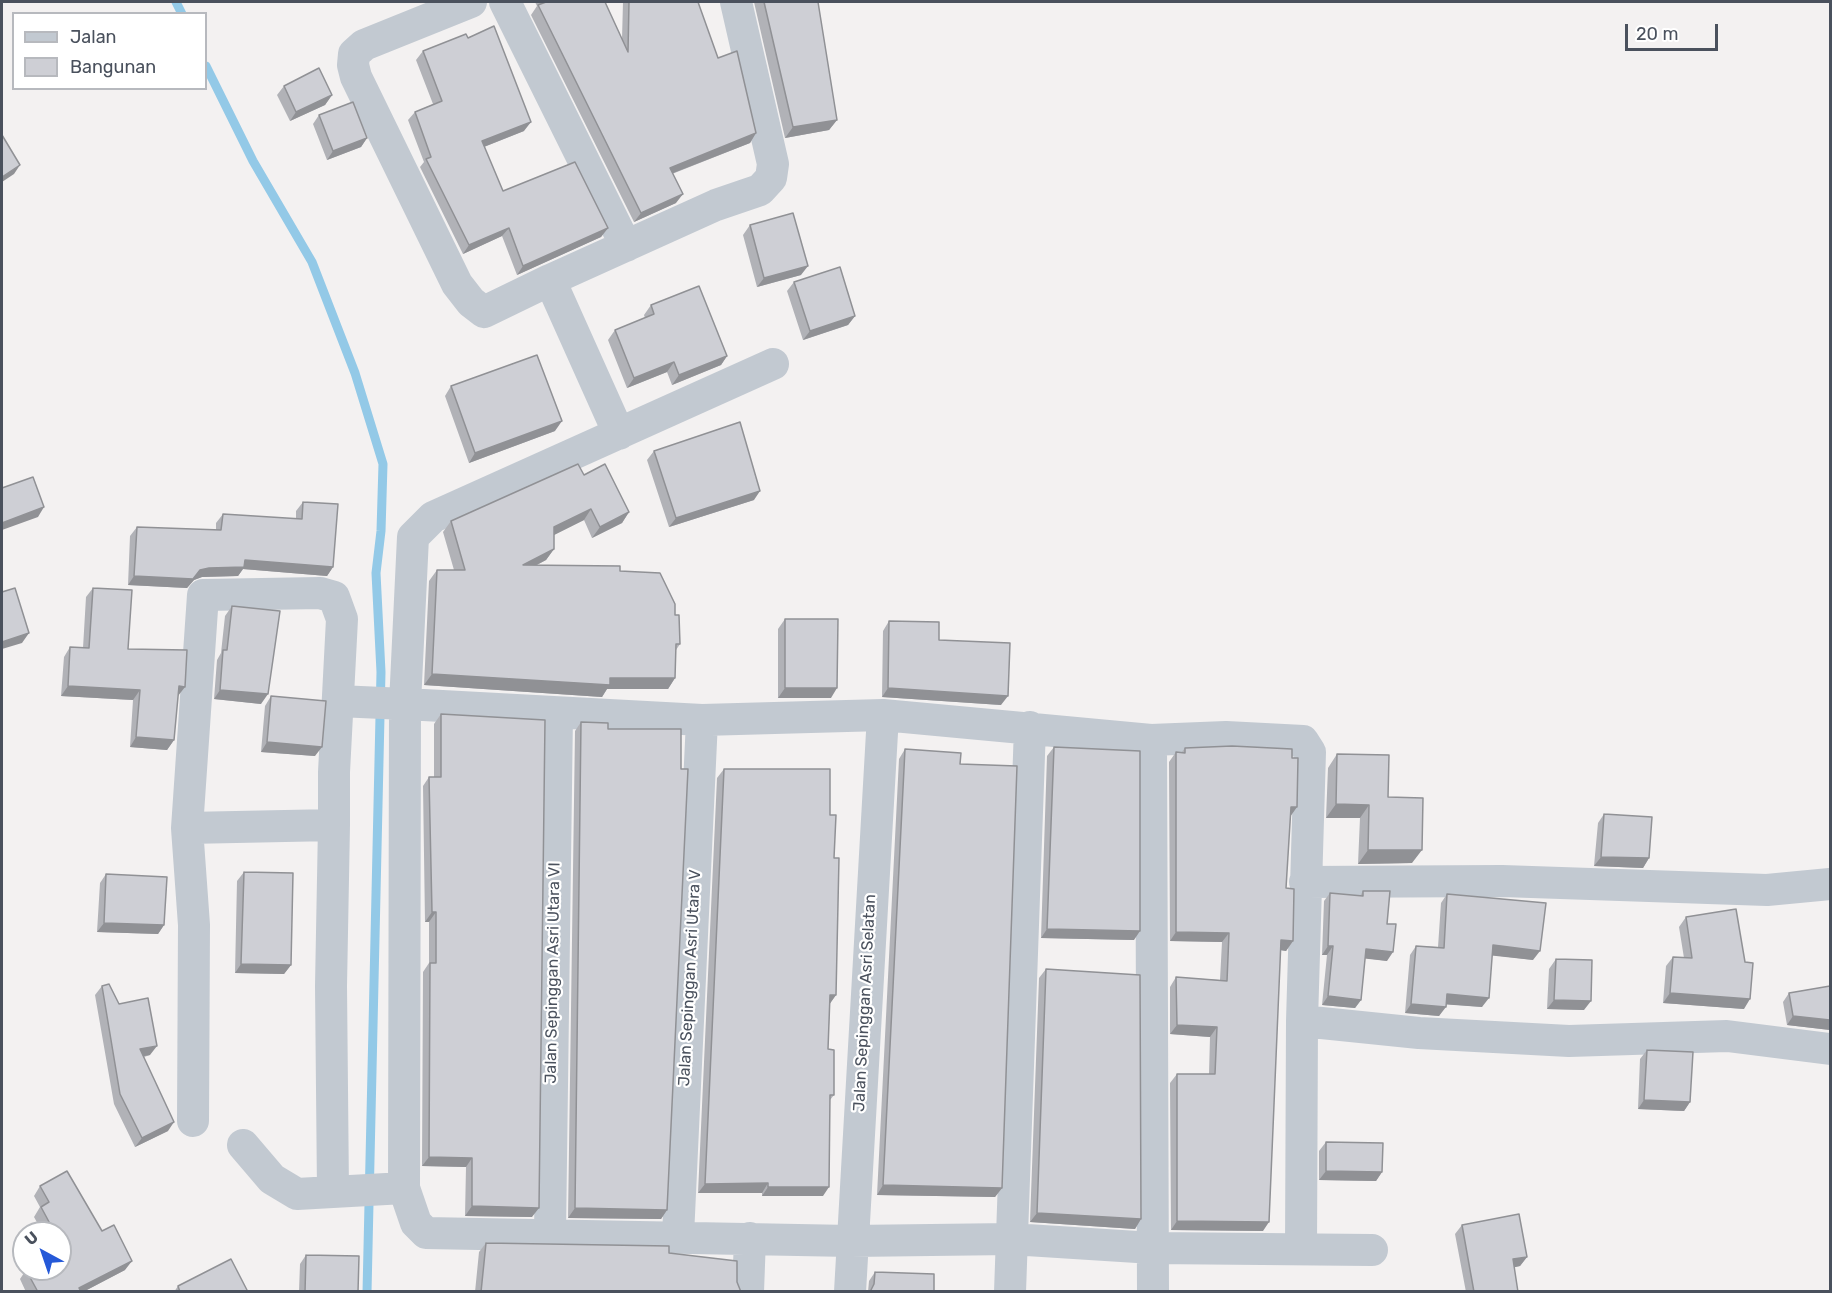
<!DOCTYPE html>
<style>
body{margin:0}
#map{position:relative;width:1832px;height:1293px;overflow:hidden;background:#f3f1f1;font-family:Rubik,sans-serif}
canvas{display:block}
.frame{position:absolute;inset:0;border:3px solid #4a515d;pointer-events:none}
.legend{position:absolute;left:12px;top:12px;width:195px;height:78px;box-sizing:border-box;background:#fff;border:2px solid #b7b9be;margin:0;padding:8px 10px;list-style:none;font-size:18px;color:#4a515d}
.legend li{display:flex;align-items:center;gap:12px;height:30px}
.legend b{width:30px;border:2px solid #b7b9be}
.north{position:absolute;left:12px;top:1221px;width:60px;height:60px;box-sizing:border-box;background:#fff;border:2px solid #b7b9be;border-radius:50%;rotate:320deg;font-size:16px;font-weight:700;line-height:24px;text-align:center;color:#4a515d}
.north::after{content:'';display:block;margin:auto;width:21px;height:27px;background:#2559d8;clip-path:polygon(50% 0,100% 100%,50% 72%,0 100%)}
.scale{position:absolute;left:1625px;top:24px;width:93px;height:27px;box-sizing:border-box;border:3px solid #4a515d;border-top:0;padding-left:8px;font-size:18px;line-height:21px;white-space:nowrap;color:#4a515d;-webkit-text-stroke:4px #fff;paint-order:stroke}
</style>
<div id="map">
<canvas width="1832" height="1293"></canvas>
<div class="frame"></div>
<ul class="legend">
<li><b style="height:8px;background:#c2c9d1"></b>Jalan</li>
<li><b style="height:16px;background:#cecfd5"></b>Bangunan</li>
</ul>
<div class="north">U</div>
<div class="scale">20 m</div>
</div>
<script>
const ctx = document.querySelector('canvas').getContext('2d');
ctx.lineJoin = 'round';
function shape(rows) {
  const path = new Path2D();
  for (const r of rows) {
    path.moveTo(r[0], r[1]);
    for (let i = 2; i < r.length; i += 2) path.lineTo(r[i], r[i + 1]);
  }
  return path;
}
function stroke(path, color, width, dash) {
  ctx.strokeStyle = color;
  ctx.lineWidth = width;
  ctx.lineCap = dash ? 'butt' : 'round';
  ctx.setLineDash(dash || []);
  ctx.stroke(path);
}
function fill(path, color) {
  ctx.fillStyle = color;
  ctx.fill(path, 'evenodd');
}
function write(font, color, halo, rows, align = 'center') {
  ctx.font = font + ' Rubik,sans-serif';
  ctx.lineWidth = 4.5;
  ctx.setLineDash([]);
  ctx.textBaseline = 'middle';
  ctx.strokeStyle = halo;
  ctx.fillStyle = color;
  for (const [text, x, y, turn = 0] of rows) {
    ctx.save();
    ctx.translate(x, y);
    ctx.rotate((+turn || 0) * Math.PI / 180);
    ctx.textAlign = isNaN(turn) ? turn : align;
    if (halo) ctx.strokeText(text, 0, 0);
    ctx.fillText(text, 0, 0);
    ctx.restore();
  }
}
stroke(shape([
 [176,2,182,14],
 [206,66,253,161,312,262,355,373,383,464,381,531,376,573,381,672,367,1292]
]), '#93c9e7', 9);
stroke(shape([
 [471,2,364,45,354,54,353,65,356,77,457,284,471,302,484,312,550,280,619,434],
 [505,2,626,246],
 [550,280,716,205,760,190,771,178,773,164,736,2],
 [320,593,334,597,342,619,334,772,334,825,187,828,203,595,320,593],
 [338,701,405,704,413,537,433,517,773,364],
 [1151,740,1153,1292],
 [187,828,194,925,193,1121],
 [1305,882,1502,881,1767,890,1830,884],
 [1302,1021,1419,1033,1569,1041,1727,1036,1830,1049],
 [243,1145,272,1179,297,1194,404,1188],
 [333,1192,331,986,334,825],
 [550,1234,557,713],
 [678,1236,702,720],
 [1301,1249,1302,1021,1310,752,1303,741,1226,737,1151,740,883,715,702,720,405,704,404,1188,416,1223,426,1233,851,1241,1011,1239,1153,1248,1372,1250],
 [748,1292,750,1238],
 [850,1292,883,715],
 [1010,1292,1030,727]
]), '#c2c9d1', 32);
fill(shape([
 [535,2,605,2,622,39,623,2,698,2,718,58,756,133,750,143,672,174,676,203,634,222,531,15,537,6],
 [754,2,818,2,837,120,829,130,785,138],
 [468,38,524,131,484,147,503,191,608,228,601,237,517,275,502,236,463,254,420,167,424,162,408,120,415,112,433,104,416,60,423,51],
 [284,86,332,95,325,105,290,121,277,95],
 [319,115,367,138,361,147,327,160,313,124],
 [750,225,801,275,757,287,743,235],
 [794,282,855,316,848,325,803,340,787,291],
 [651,305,727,356,721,365,672,385,667,372,627,388,608,340,615,330,645,318,644,315],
 [451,386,555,431,469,463,445,396],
 [654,451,754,500,669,527,647,460],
 [584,475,629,512,622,523,592,538,584,520,554,535,554,549,546,560,537,565,620,571,675,615,680,644,676,650,675,678,668,689,607,689,602,697,424,685,429,581,437,570,454,570,443,532,451,521],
 [303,502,333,567,327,576,243,569,238,576,202,577,194,580,187,588,128,585,130,536,137,527,216,530,216,523,223,514,296,519,296,511],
 [93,588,128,649,178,696,174,740,167,750,130,747,133,700,61,696,64,657,70,647,83,648,86,597],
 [232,606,261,704,214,699,217,660,221,653,225,616],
 [785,619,831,698,778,698,778,629],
 [889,621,939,640,1001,705,882,697,883,631],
 [271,696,315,756,261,752,265,706],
 [441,714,532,1217,465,1216,466,1167,422,1166,423,972,429,963,429,922,425,922,423,786,429,777,434,777,434,724],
 [581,722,608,729,667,1210,661,1219,568,1218,575,731],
 [1054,747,1134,940,1041,938,1047,756],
 [1185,748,1290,816,1286,888,1293,941,1286,951,1280,950,1263,1231,1171,1230,1170,1083,1177,1074,1209,1074,1210,1037,1170,1034,1170,987,1176,977,1220,980,1222,942,1170,941,1169,762,1176,752,1181,753],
 [905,749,960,764,1002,1188,995,1197,877,1195,899,759],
 [1337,754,1388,797,1412,863,1358,864,1360,818,1326,818,1328,768],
 [724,769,830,815,834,858,836,995,830,1003,828,1049,834,1095,830,1100,823,1196,762,1196,762,1193,698,1193,717,778],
 [1604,814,1649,858,1643,868,1594,866,1598,823],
 [244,872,291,965,284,974,235,973,237,881],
 [106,874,164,925,158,934,97,932,100,883],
 [1363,891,1387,924,1387,961,1365,958,1361,1000,1355,1008,1322,1005,1327,955,1322,955,1324,901,1330,893,1360,896],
 [1447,894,1533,960,1492,955,1482,1007,1446,1004,1439,1016,1405,1013,1410,955,1416,946,1438,947,1441,903],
 [1686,917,1744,1009,1663,1003,1666,966,1673,957,1684,958,1679,927],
 [1556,959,1584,1010,1547,1009,1549,969],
 [1046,969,1141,1219,1135,1229,1030,1222,1039,978],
 [102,986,119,1004,150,1055,144,1057,168,1131,135,1147,114,1104,95,995],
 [1830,986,1830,1030,1787,1025,1783,1002,1789,993],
 [1647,1050,1690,1102,1684,1111,1638,1109,1640,1059],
 [1326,1142,1382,1172,1376,1181,1319,1180,1319,1151],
 [40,1186,102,1231,125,1270,83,1292,26,1292,20,1279,26,1270,60,1269,60,1233,43,1233,34,1217,40,1207,34,1196],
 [1462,1225,1527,1257,1520,1266,1514,1267,1518,1292,1466,1292,1455,1234],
 [486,1243,669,1253,737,1282,741,1292,475,1292,479,1252],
 [306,1255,358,1292,299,1292,300,1264],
 [875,1272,934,1292,868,1292,869,1281],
 [178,1286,248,1292,174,1292]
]), '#b1b2b7');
fill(shape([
 [332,95,325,105,290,121,296,112],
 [837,120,829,130,785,138,793,127],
 [531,122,524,131,476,150,482,141],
 [756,133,750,143,663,177,670,168],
 [367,138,361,147,327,160,333,151],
 [20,165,14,174,2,182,2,177],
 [683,194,676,203,634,222,641,213],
 [509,228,502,236,463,254,469,245],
 [608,228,601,237,517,275,523,266],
 [808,266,801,275,757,287,764,278],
 [855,316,848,325,803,340,810,331],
 [727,356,721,365,672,385,679,375],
 [674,362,667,372,627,388,634,378],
 [562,421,555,431,469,463,475,453],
 [760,491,754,500,669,527,676,518],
 [44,507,38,517,2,530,2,523],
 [591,509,584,520,546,539,554,527],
 [629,512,622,523,592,538,600,527],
 [554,549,546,560,515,576,523,565],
 [245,560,333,567,327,576,243,569,238,576,202,577,194,580,187,588,128,585,134,576,200,570],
 [29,633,22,643,2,649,2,642],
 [432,674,610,678,675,678,668,689,607,689,602,697,424,685],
 [68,686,140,690,133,700,61,696],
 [179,686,185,687,178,696],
 [785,688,837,688,831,698,778,698],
 [888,688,1008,696,1001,705,882,697],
 [220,690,268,694,261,704,214,699],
 [136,737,174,740,167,750,130,747],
 [267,742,322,747,315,756,261,752],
 [1336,804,1369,805,1360,818,1326,818],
 [1291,807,1297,807,1290,817],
 [1368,850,1422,850,1412,863,1358,864],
 [1601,857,1649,858,1643,868,1594,866],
 [432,912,436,912,429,922,425,922],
 [104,923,164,925,158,934,97,932],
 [1047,929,1140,931,1134,940,1041,938],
 [1176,932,1229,933,1222,942,1170,941],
 [1281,940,1293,941,1286,951,1274,949],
 [1493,945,1540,951,1533,960,1487,955],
 [1328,946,1333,946,1327,955,1322,955],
 [1366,949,1393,952,1387,961,1360,958],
 [241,964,291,965,284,974,235,973],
 [1670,993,1750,999,1744,1009,1663,1003],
 [1447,994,1489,998,1482,1007,1440,1004],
 [830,995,836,995,829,1005],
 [1328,996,1361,1000,1355,1008,1322,1005],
 [1554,1000,1591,1001,1584,1010,1547,1009],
 [1411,1004,1446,1007,1439,1016,1405,1013],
 [1793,1016,1830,1020,1830,1030,1787,1025],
 [1177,1025,1217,1027,1210,1037,1170,1034],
 [157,1046,150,1055,133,1058,140,1049],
 [1644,1100,1690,1102,1684,1111,1638,1109],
 [174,1122,168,1131,135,1147,142,1138],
 [429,1157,472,1158,466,1167,422,1166],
 [1326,1171,1382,1172,1376,1181,1319,1180],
 [768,1183,762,1193,698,1193,705,1184],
 [883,1185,1002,1188,995,1197,877,1195],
 [768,1187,829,1187,823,1196,762,1196],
 [472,1206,539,1208,532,1217,465,1216],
 [575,1208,667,1210,661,1219,568,1218],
 [1037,1213,1141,1219,1135,1229,1030,1222],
 [1177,1221,1269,1222,1263,1231,1171,1230],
 [1527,1257,1520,1266,1507,1269,1513,1259],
 [132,1261,125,1270,83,1292,76,1292,79,1288]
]), '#909195');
const building = shape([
 [546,2,605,2,628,52,629,2,698,2,718,58,737,51,756,133,670,168,683,194,641,213,538,5,546,2],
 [764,2,818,2,837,120,793,127,764,2],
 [494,26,531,122,482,141,503,191,575,162,608,228,523,266,509,228,469,245,426,159,431,157,415,112,442,101,423,51,466,34,468,38,494,26],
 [319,68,332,95,296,112,284,86,319,68],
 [353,102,367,138,333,151,319,115,353,102],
 [2,135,20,165,2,177,2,135],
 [793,213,808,266,764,278,750,225,793,213],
 [840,267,855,316,810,331,794,282,840,267],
 [699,286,727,356,679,375,674,362,634,378,615,330,654,314,651,305,699,286],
 [537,355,562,421,475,453,451,386,537,355],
 [740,422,760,491,676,518,654,451,740,422],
 [578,464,584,475,605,464,629,512,600,527,591,509,554,527,554,549,523,565,620,566,620,571,660,573,675,604,675,615,679,615,680,644,676,644,675,678,610,678,610,685,432,674,437,570,465,570,451,521,578,464],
 [33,477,44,507,2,523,2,488,33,477],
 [303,502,338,504,333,567,245,560,244,567,209,568,200,570,193,579,134,576,137,527,221,530,223,514,302,519,303,502],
 [15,588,29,633,2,642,2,592,15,588],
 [93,588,132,590,128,649,187,650,185,687,179,686,174,740,136,737,140,690,68,686,70,647,89,648,93,588],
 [232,606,280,611,268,694,220,690,223,650,227,650,232,606],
 [785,619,838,619,837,688,785,688,785,619],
 [889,621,939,622,939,640,1010,643,1008,696,888,688,889,621],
 [271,696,326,701,322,747,267,742,271,696],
 [441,714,545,720,539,1208,472,1206,472,1158,429,1157,430,963,436,963,436,912,432,912,429,777,441,777,441,714],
 [581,722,608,723,608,729,681,729,681,769,688,769,667,1210,575,1208,581,722],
 [1232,746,1292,749,1292,758,1298,758,1297,807,1291,807,1286,888,1294,889,1293,941,1281,940,1269,1222,1177,1221,1177,1074,1215,1074,1217,1027,1177,1025,1176,977,1227,981,1229,933,1176,932,1176,752,1185,753,1185,748,1232,746],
 [1054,747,1140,751,1140,931,1047,929,1054,747],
 [905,749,961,753,960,764,1017,766,1002,1188,883,1185,905,749],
 [1337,754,1389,755,1388,797,1423,798,1422,850,1368,850,1369,805,1336,804,1337,754],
 [724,769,830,769,830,815,836,815,834,858,839,858,836,995,830,995,828,1049,834,1050,834,1095,830,1095,829,1187,768,1187,768,1183,705,1184,724,769],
 [1604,814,1652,817,1649,858,1601,857,1604,814],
 [244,872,293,873,291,965,241,964,244,872],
 [106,874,167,877,164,925,104,923,106,874],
 [1363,891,1390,891,1387,924,1396,924,1393,952,1366,949,1361,1000,1328,996,1333,946,1328,946,1330,893,1363,896,1363,891],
 [1447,894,1546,903,1540,951,1493,945,1489,998,1447,994,1446,1007,1411,1004,1416,946,1444,948,1447,894],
 [1736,909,1745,962,1753,963,1750,999,1670,993,1673,957,1692,958,1686,917,1736,909],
 [1556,959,1592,960,1591,1001,1554,1000,1556,959],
 [1046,969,1140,975,1141,1219,1037,1213,1046,969],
 [109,984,119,1004,148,998,157,1046,140,1049,174,1122,142,1138,120,1094,102,986,109,984],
 [1830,986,1830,1020,1793,1016,1789,993,1830,986],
 [1647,1050,1693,1052,1690,1102,1644,1100,1647,1050],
 [1326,1142,1383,1143,1382,1172,1326,1171,1326,1142],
 [67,1171,102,1231,114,1225,132,1261,79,1288,81,1292,38,1292,26,1270,60,1269,60,1252,64,1249,60,1242,60,1233,55,1233,41,1207,49,1202,40,1186,67,1171],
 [1519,1214,1527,1257,1513,1259,1518,1292,1474,1292,1462,1225,1519,1214],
 [486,1243,669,1246,669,1253,737,1261,737,1282,741,1292,481,1292,486,1243],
 [306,1255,359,1256,358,1292,305,1292,306,1255],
 [231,1259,248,1292,180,1292,178,1286,231,1259],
 [875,1272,934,1274,934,1292,870,1292,874,1284,875,1272]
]);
fill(building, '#cecfd5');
stroke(building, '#909195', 1.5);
write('16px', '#4a515d', '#fff', [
 ["Jalan Sepinggan Asri Utara VI",553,973,-89],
 ["Jalan Sepinggan Asri Utara V",690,978,-87],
 ["Jalan Sepinggan Asri Selatan",865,1003,-87]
]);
</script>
